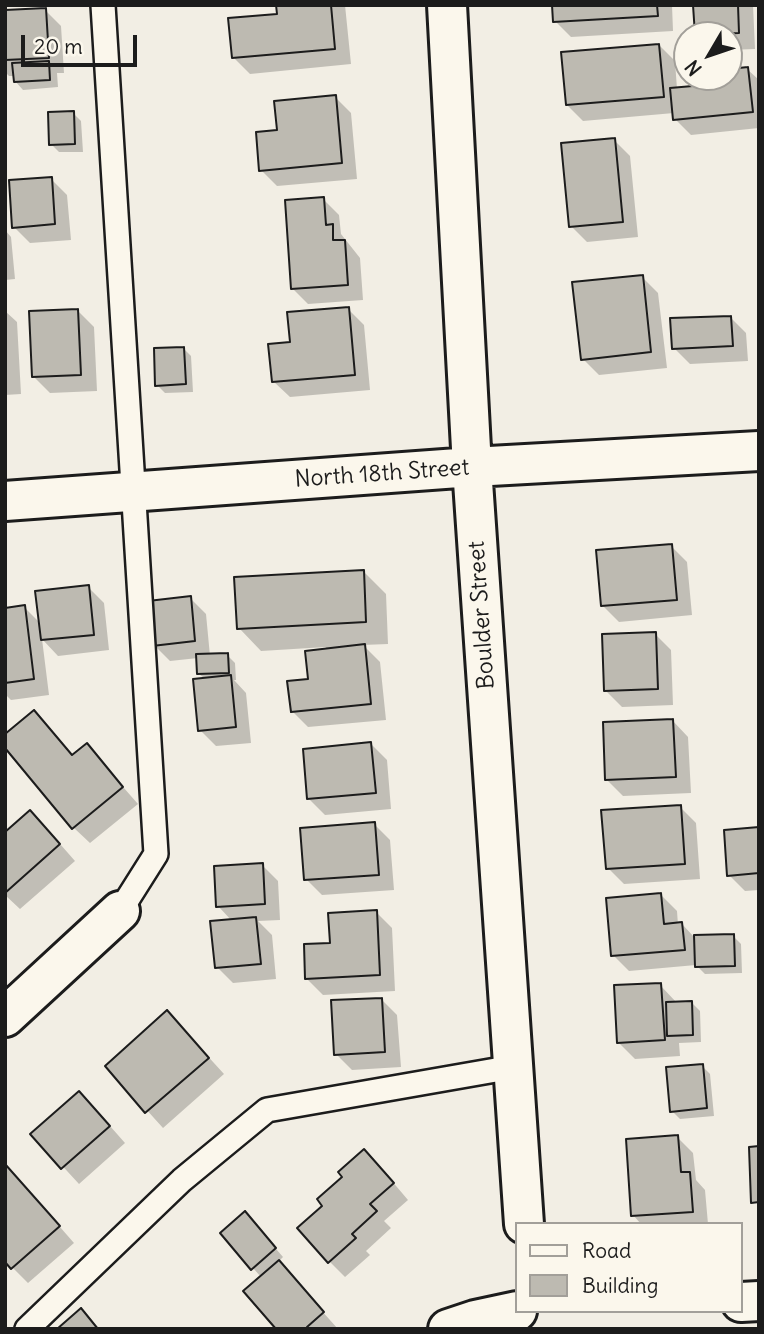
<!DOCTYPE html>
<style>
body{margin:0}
#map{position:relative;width:764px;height:1334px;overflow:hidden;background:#f2eee4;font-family:Delius,sans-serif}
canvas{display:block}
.frame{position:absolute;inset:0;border:7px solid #1c1c1c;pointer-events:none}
.legend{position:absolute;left:515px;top:1222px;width:228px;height:91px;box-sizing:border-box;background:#fbf7ec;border:2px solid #a29f99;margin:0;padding:9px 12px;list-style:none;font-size:21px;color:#1c1c1c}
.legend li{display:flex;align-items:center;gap:14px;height:35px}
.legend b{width:35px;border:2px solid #a29f99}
.north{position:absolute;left:673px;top:21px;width:70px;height:70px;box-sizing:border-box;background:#fbf7ec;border:2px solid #a29f99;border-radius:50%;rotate:231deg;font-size:19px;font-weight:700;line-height:28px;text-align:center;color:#1c1c1c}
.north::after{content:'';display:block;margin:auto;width:24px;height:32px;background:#1c1c1c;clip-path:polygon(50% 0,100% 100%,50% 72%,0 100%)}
.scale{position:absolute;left:21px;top:35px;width:116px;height:32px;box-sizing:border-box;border:4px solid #1c1c1c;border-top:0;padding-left:9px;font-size:21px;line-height:24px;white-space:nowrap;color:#1c1c1c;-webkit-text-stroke:5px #fbf7ec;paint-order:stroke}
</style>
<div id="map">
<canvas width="764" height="1334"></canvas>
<div class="frame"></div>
<ul class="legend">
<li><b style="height:9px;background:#fbf7ec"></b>Road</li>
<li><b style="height:19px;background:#bdbab1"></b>Building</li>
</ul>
<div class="north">N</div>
<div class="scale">20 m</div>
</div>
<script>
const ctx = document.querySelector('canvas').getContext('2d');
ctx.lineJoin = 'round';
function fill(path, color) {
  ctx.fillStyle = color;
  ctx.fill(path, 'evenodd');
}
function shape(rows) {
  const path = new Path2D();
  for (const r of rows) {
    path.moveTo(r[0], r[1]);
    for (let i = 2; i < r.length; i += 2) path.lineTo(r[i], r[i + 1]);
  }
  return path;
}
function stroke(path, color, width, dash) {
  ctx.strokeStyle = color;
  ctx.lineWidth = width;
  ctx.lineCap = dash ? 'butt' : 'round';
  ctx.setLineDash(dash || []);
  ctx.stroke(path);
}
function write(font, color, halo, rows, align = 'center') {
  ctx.font = font + ' Delius,sans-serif';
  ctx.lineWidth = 7;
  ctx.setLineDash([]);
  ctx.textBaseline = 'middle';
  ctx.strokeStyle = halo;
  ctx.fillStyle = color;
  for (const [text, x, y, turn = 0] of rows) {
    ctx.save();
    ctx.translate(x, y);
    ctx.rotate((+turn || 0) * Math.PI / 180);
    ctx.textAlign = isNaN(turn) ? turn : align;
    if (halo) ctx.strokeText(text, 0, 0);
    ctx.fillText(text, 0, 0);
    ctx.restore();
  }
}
fill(shape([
 [278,5,345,5,351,64,250,74,234,58,279,16],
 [554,5,672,5,673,31,571,37,555,21],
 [694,5,753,5,755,49,729,50,729,35,696,35],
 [45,10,61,26,64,73,57,73,58,87,23,90,15,81,15,76,9,76,5,72,5,12],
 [659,45,675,61,677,89,706,86,704,77,729,77,729,71,747,69,759,80,759,128,691,135,675,119,674,113,583,121,567,105],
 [335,97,351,113,357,179,277,186,261,170,279,132],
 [73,113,81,121,83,152,59,152,51,144],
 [614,140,630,156,638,237,587,242,571,226],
 [51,179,67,195,71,240,30,243,14,227],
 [323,199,339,215,341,234,360,258,363,300,308,304,292,288],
 [5,230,11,237,15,279,5,280],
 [642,277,658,293,667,368,599,375,583,359],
 [348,309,364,325,370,390,290,397,273,381,292,343],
 [5,311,17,322,21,394,5,395],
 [78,311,94,327,97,391,50,393,34,377],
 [730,317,746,333,748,361,690,364,674,348],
 [183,348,191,356,193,392,165,393,157,385],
 [671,546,687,562,692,615,619,622,603,606],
 [363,571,386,594,388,644,363,645,380,662,386,720,308,727,292,711,326,647,261,651,239,628],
 [88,587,104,603,109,650,58,656,42,639,49,695,11,700,5,694,5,610,24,607,41,624],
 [190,598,206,614,210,656,227,655,235,663,236,680,234,680,246,693,251,743,216,746,200,730,205,679,198,673,198,658,170,661,154,645],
 [655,634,671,650,673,705,622,707,606,691],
 [34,713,73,756,87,746,138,804,90,843,74,828],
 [672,720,688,737,691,793,623,796,607,780],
 [371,744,387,760,391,809,325,815,309,799],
 [680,807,696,823,700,879,624,884,608,868],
 [374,824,390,840,394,890,322,895,306,879],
 [46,828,75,861,20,909,5,895,5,834],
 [759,829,759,890,745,891,729,875],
 [262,865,278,881,280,920,258,921,272,935,276,979,233,983,217,967,232,921,218,906],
 [661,895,677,911,678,925,682,924,694,937,733,936,741,944,742,973,705,974,696,965,629,971,613,955],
 [376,912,392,928,395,991,323,995,307,979,332,944],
 [660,985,677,1003,692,1003,700,1011,701,1042,679,1043,680,1056,635,1059,619,1043],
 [381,999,397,1015,401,1067,352,1070,336,1054],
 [183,1029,224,1074,163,1128,107,1066],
 [702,1066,710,1074,714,1116,680,1119,672,1111],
 [95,1109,125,1143,79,1184,33,1134],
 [677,1137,693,1153,696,1180,705,1190,708,1224,641,1224,633,1215],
 [380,1167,408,1200,384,1221,391,1228,366,1251,370,1255,345,1277,329,1261],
 [18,1179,74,1243,28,1283,13,1268],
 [253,1222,283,1257,278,1262,338,1329,278,1329,261,1277,222,1233]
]), '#0003');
const building = shape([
 [276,5,331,5,335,49,232,58,228,18,277,14,276,5],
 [552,5,657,5,658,16,553,22,552,5],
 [693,5,738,5,739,33,695,35,693,5],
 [46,8,49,58,5,60,5,10,46,8],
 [659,44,664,97,566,105,561,52,659,44],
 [49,61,50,80,14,82,12,63,49,61],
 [748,67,753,112,673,120,670,88,704,85,703,77,729,77,729,69,748,67],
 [336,95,342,163,259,171,256,132,277,130,274,101,336,95],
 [74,111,75,144,49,145,48,112,74,111],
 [615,138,623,222,569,227,561,143,615,138],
 [52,177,55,224,12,228,9,180,52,177],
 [324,197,326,225,333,224,333,240,345,240,348,285,291,289,285,200,324,197],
 [643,275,651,352,581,360,572,282,643,275],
 [349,307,355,375,272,382,268,344,290,342,287,312,349,307],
 [78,309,81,375,32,377,29,311,78,309],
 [731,316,733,346,672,349,670,318,731,316],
 [184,347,186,384,155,386,154,348,184,347],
 [672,544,677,600,601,606,596,550,672,544],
 [364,570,366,622,237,629,234,577,364,570],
 [89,585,94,635,41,640,35,591,89,585],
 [191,596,195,641,152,646,148,601,191,596],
 [25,605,34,679,5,683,5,608,25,605],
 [656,632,658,689,604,691,602,634,656,632],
 [365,644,371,704,291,712,287,681,308,679,305,651,365,644],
 [228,653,229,673,197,674,196,654,228,653],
 [231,675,236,727,198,731,193,679,231,675],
 [34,710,72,755,87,743,123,787,72,829,5,748,5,734,34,710],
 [673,719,676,777,605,780,603,722,673,719],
 [371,742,376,793,307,799,303,749,371,742],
 [681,805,685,864,606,869,601,810,681,805],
 [30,810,60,844,5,893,5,832,30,810],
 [375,822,379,875,304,880,300,828,375,822],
 [759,827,759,873,727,876,724,830,759,827],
 [263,863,265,904,216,907,214,866,263,863],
 [661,893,664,924,682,922,685,950,611,956,606,898,661,893],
 [377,910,380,975,305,979,304,944,330,943,328,913,377,910],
 [256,917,261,964,215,968,210,921,256,917],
 [734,934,735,966,695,967,694,935,734,934],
 [661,983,665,1040,617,1043,614,985,661,983],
 [382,998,385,1052,334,1055,331,1000,382,998],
 [692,1001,693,1035,667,1036,666,1002,692,1001],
 [167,1010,209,1058,145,1113,105,1066,167,1010],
 [703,1064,707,1108,670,1112,666,1067,703,1064],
 [79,1091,110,1126,61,1169,30,1134,79,1091],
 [678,1135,681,1172,690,1172,693,1212,631,1216,626,1139,678,1135],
 [759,1146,759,1202,751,1203,749,1147,759,1146],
 [364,1149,394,1183,370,1204,377,1211,352,1234,356,1238,328,1263,297,1228,322,1206,317,1199,342,1177,338,1172,364,1149],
 [5,1164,60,1226,11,1269,5,1262,5,1164],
 [245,1211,276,1248,251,1270,220,1233,245,1211],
 [279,1260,324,1312,307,1327,309,1329,276,1329,243,1291,279,1260],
 [81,1308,98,1329,57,1329,81,1308]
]);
fill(building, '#bdbab1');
stroke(building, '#1c1c1c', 2);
const lane = shape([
 [103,5,156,854,120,911],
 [27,1329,182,1180,267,1110,513,1067]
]);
const street = shape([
 [447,5,472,467,524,1224],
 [5,501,472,467,759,451],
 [5,1017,120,911]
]);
const secondary = shape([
 [741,1302,759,1301],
 [448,1329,475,1320,517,1311]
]);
stroke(lane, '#1c1c1c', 28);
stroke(street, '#1c1c1c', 44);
stroke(secondary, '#1c1c1c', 44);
stroke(lane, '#fbf7ec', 23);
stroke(street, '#fbf7ec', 38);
stroke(secondary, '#fbf7ec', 38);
write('23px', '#1c1c1c', '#fbf7ec', [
 ["North 18th Street",382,474,-4],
 ["Boulder Street",482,615,-94]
]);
</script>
